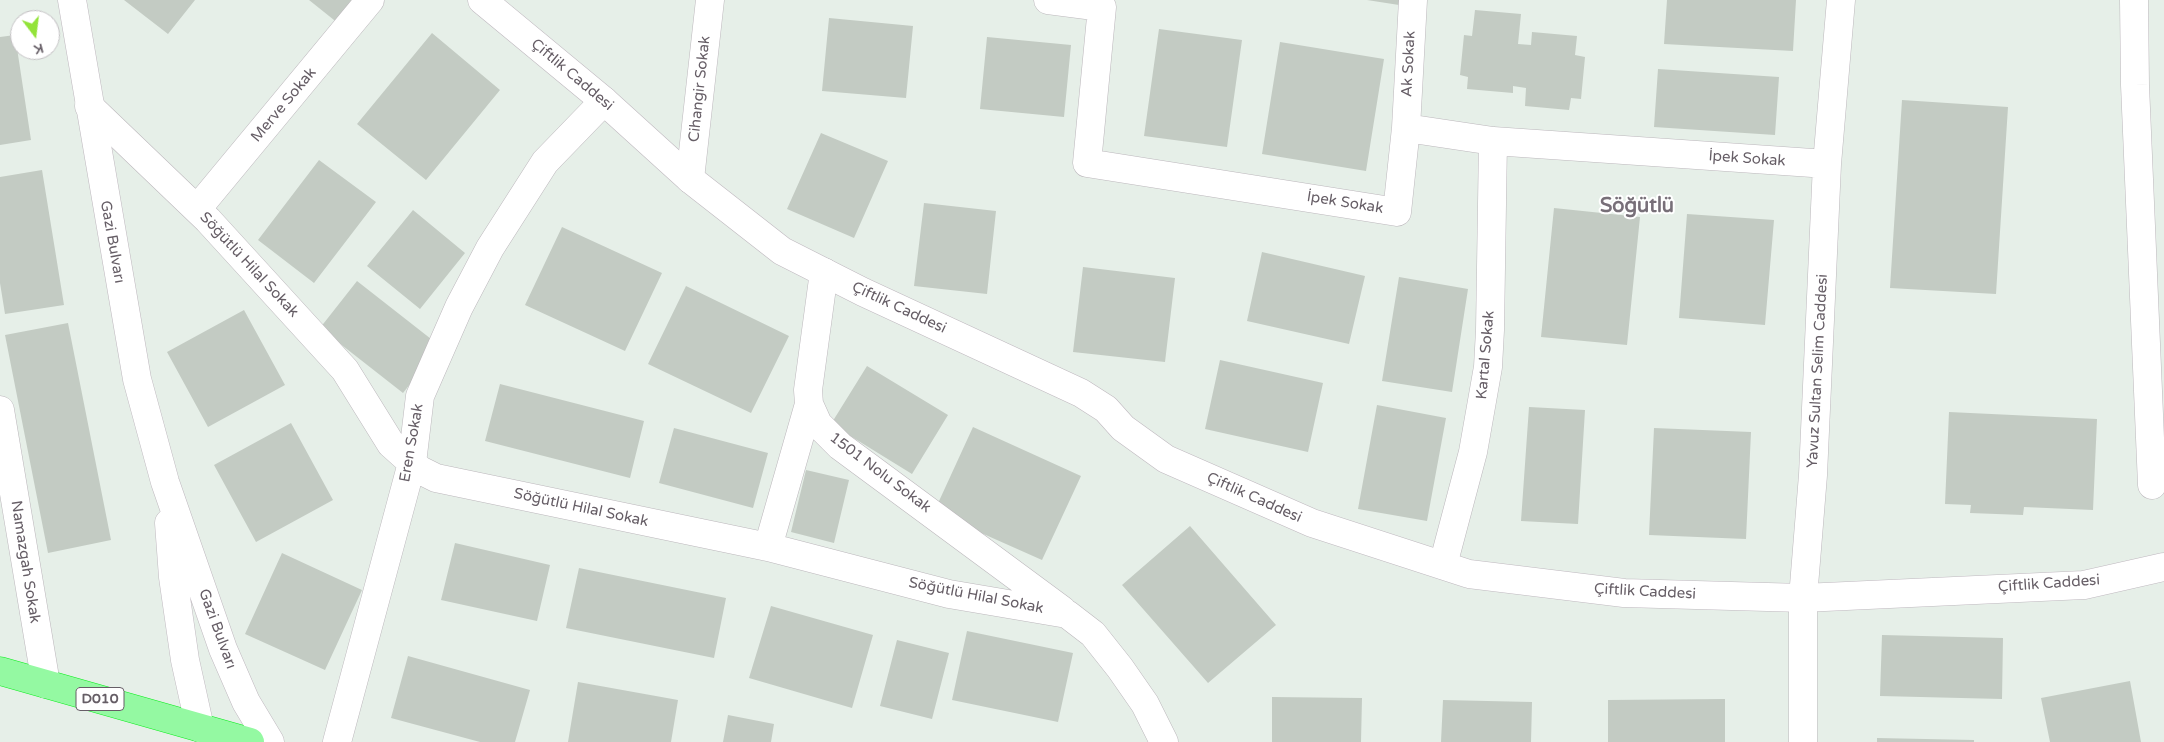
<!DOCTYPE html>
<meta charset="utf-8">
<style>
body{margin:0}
#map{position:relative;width:2164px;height:742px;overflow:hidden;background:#e6efe8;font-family:"Varela Round",sans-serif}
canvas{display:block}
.north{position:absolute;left:10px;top:10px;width:50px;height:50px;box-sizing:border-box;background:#fff;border:1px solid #c2bfc2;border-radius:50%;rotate:165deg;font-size:14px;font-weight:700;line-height:20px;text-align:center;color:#665e66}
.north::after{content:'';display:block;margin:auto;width:18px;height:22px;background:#93e339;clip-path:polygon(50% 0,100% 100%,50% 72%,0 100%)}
</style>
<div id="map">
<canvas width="2164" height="742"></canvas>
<div class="north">K</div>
</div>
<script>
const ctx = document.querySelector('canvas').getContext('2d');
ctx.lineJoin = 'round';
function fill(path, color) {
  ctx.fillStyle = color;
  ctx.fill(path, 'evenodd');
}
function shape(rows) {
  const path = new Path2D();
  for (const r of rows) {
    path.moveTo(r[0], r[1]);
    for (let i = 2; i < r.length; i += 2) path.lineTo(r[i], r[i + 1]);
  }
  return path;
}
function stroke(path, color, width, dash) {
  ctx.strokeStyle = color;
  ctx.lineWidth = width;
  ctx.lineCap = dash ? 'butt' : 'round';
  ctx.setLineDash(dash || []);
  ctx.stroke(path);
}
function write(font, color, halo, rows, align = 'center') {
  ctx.font = font + ' "Varela Round",sans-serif';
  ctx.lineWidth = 4;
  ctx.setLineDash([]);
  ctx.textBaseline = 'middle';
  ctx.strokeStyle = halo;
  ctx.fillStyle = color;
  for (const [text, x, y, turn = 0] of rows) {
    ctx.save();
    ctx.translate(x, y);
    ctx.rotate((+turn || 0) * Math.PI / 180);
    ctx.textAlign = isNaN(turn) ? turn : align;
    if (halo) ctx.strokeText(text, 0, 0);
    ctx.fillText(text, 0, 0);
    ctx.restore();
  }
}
fill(shape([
 [124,0,195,0,168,34],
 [309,0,359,0,339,24],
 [1367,0,1399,0,1399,5],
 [1667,0,1796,0,1793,51,1664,44],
 [1475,10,1521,14,1518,44,1531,45,1532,32,1577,36,1575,55,1585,57,1581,99,1571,98,1569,110,1525,106,1526,88,1513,86,1513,93,1467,89,1468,77,1460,75,1464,35,1472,36],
 [829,18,913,26,906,98,822,91],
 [1159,29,1242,40,1227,147,1144,136],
 [432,33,500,90,426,180,357,124],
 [15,35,31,140,0,145,0,37],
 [987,37,1071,45,1064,117,980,109],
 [1280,42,1384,59,1366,171,1262,154],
 [1658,69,1779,77,1775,135,1654,127],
 [1902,100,2008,107,1996,294,1890,288],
 [821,133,888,161,854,238,787,209],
 [319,160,376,202,314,283,258,240],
 [42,170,64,305,5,314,0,283,0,177],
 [924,203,996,211,987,294,914,286],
 [1554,208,1640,217,1627,345,1541,337],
 [413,210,465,253,420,309,367,266],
 [1687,214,1774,220,1765,325,1679,318],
 [562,227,662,273,625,351,525,305],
 [1262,252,1365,276,1349,344,1247,321],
 [1083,267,1175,278,1165,362,1073,352],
 [1399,277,1468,289,1452,392,1382,381],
 [357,281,440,346,403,393,320,328],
 [686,286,789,336,751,413,648,364],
 [244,310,285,385,208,427,167,352],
 [68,323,111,540,48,553,5,335],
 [1220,360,1323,383,1308,452,1205,429],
 [867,366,948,415,912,474,831,424],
 [500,384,644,421,630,478,485,441],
 [1377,405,1446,418,1427,521,1358,509],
 [1529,407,1585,410,1578,524,1521,521],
 [1949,412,2097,419,2093,510,2024,507,2023,515,1970,513,1971,505,1945,504],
 [291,423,333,500,256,542,214,465],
 [973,427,1081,476,1042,560,934,512],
 [674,428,768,453,753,508,659,483],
 [1654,428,1751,432,1746,539,1649,535],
 [806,470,849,480,834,543,791,532],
 [1190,526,1276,625,1208,683,1122,585],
 [455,543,550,565,537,621,441,600],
 [282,553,362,590,325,670,245,634],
 [579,568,726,598,714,658,566,628],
 [771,606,873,635,852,708,749,678],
 [967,631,1073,653,1058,722,952,700],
 [1882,635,2003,638,2002,699,1880,696],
 [897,640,949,653,932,719,880,706],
 [408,656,530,690,515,742,480,742,391,718],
 [2130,681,2141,742,2050,742,2041,698],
 [578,682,678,700,671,742,568,742],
 [1272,697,1362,698,1361,742,1272,742],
 [1725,699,1725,742,1608,742,1608,700],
 [1443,700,1532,702,1531,742,1441,742],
 [728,715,774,724,771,742,723,742],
 [1877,738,1974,740,1974,742,1877,742]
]), '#c3cbc3');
const street = shape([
 [1048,0,1102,7,1087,163,1397,212,1406,128,1493,141,1827,164],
 [2134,0,2135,85,2152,485],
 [89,106,208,220,345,370,391,444,420,470,436,478,768,547,949,594,1067,614,1093,634,1120,668,1145,704,1164,742],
 [1406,128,1413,0],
 [690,179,710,0],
 [197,209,370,0],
 [824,272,808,390,809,404,818,424,840,446,1062,610],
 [0,410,46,684],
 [768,547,809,404],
 [1443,565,1473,452,1488,367,1490,330,1493,141],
 [337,742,412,463,420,396,459,307,490,248,545,162,604,101],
 [1803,742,1803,598,1813,475,1827,164,1841,0]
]);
const secondary = shape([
 [72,0,137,379,165,482,223,649,246,702,270,742],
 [482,0,604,101,690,179,782,251,863,292,1081,393,1106,409,1123,428,1166,459,1312,523,1469,574,1624,593,1803,598,2084,585,2164,567],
 [169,523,173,577,185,660,200,728]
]);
const highway = shape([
 [0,671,250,742]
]);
stroke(street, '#bcb7bc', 29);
stroke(secondary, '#bfb8bf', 29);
stroke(highway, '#09ed1b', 29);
stroke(street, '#fff', 28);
stroke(secondary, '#fff', 28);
stroke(highway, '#94f9a2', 28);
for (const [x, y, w] of [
 [100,699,48]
]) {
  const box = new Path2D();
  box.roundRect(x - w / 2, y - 11.5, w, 23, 4);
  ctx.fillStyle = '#fff';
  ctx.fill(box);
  stroke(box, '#665e66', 1);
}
write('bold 14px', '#665e66', null, [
 ["D010",100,699]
]);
write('15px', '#665e66', '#fff', [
 ["Ak Sokak",1409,64,-87],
 ["Çiftlik Caddesi",572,75,40],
 ["Cihangir Sokak",700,89,-84],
 ["Merve Sokak",284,105,-50],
 ["İpek Sokak",1747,159,4],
 ["İpek Sokak",1345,203,9],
 ["Gazi Bulvarı",112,242,80],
 ["Söğütlü Hilal Sokak",249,265,47],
 ["Çiftlik Caddesi",899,308,25],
 ["Kartal Sokak",1486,355,-85],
 ["Yavuz Sultan Selim Caddesi",1818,371,-87],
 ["Eren Sokak",412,443,-80],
 ["1501 Nolu Sokak",880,473,37],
 ["Çiftlik Caddesi",1254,498,24],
 ["Söğütlü Hilal Sokak",581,508,12],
 ["Namazgah Sokak",25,562,81],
 ["Çiftlik Caddesi",2049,584,-4],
 ["Çiftlik Caddesi",1645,592,3],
 ["Söğütlü Hilal Sokak",976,596,11],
 ["Gazi Bulvarı",217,629,70]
]);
write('bold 20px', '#776f78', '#fff', [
 ["Söğütlü",1637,207]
]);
</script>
